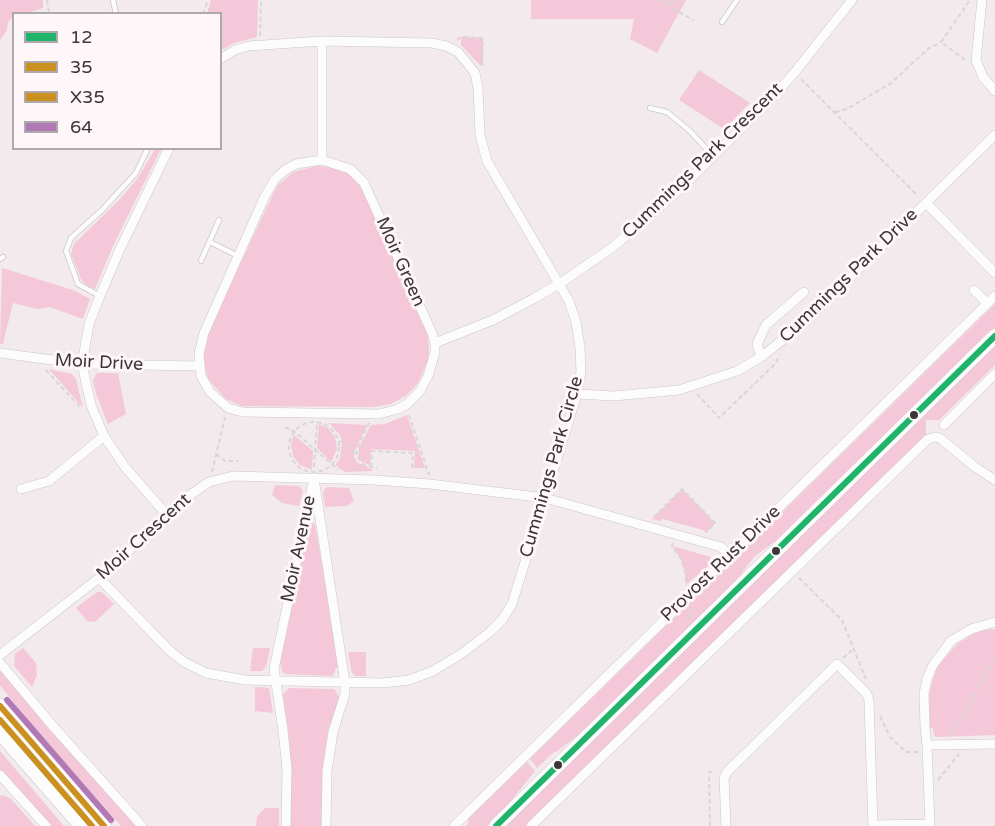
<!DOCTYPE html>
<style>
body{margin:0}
#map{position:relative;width:995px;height:826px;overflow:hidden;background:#f2eaed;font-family:"Varela Round",sans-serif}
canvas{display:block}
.legend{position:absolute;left:12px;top:12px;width:210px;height:138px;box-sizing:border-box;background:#fef6f9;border:2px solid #b0a9ab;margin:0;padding:8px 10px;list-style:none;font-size:18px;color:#3b3637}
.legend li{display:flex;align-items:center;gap:12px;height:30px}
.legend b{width:30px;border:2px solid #b0a9ab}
</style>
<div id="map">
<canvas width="995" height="826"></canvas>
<ul class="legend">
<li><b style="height:8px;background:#1fb469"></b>12</li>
<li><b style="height:8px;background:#ca9020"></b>35</li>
<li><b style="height:8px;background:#ca9020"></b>X35</li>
<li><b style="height:8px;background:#b17ab5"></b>64</li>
</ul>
</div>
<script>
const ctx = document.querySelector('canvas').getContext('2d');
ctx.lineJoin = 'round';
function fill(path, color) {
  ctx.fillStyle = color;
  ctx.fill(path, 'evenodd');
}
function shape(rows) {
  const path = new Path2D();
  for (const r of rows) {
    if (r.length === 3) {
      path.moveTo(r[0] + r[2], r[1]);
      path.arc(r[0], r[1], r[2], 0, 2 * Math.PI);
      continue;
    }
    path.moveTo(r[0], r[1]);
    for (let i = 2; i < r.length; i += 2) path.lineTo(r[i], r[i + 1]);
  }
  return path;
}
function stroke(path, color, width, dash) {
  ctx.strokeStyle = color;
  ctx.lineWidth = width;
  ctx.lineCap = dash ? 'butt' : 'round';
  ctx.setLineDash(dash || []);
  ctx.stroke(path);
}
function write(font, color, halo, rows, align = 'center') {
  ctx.font = font + ' "Varela Round",sans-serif';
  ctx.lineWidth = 6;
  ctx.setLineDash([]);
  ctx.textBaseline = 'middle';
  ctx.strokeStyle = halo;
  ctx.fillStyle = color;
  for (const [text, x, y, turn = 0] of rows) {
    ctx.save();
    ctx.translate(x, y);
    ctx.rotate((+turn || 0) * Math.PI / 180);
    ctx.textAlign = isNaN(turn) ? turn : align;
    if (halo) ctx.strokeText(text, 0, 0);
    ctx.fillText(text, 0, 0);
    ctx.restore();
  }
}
fill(shape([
 [0,0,43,0,43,8,28,13,14,14,13,18,9,20,6,32,0,40],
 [211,0,258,0,257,37,234,43,221,50,220,14,207,13],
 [531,0,686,0,657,53,630,39,634,19,531,19],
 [461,37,483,38,483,65,480,65,461,45],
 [699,70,750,103,724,129,679,100],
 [155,149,161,149,113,246,95,289,87,286,81,279,71,254,74,244,120,199,138,178],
 [316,166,332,167,346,172,360,183,427,331,429,350,428,360,418,383,407,395,391,404,372,407,241,406,226,399,208,379,205,368,204,351,207,334,277,186,293,172],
 [2,268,73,290,90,299,83,319,50,307,37,309,13,303,3,344,0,344],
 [995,304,995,327,774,542,754,557,736,581,689,630,586,729,556,752,554,752,537,768,530,759],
 [995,346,995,365,939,420,926,420,926,435,526,826,505,826],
 [49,369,72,374,76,379,83,408],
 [97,373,118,373,126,414,108,424,96,394,93,380],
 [407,415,425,468,414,468,415,451,371,449,370,465,360,461,358,457,359,447,371,425,385,424],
 [329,423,367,425,354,452,354,458,358,463,372,469,372,471,345,472,335,465,340,458,342,442,340,435],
 [319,424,328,428,335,437,337,449,331,462,317,448],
 [294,435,313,451,312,470,300,465,293,456,291,444],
 [275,485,298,486,301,488,303,492,299,506,282,503,272,495],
 [326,487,349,488,354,501,347,506,325,507,323,493],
 [682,489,715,523,706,533,703,530,663,519,660,521,652,519],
 [312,523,315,524,338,659,338,668,336,668,334,674,332,676,286,674,282,672,281,665,278,665,309,524],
 [672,546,711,557,709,565,686,585,685,571,681,559],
 [97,592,102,592,114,604,95,622,87,621,76,608],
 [995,629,995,735,937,737,934,735,933,728,930,728,929,693,937,667,957,644,980,630],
 [23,648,36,663,37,675,32,687,14,666,15,654],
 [253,648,270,648,266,667,262,671,250,671],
 [348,652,366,652,366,676,355,676,352,673],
 [0,670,48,728,136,826,121,826,34,728,0,685],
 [255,687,269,688,273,713,255,711],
 [289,688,333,689,336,691,339,698,328,730,323,771,321,826,290,826,291,771,288,728,282,695],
 [0,751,64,826,52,826,9,780,0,769],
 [527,762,535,771,505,808,487,826,467,826,469,818],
 [2,795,10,798,35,826,0,826,0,796],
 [265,808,279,808,279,826,256,826,257,816]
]), '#f4c8d8');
const lane = shape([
 [113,0,116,14],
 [722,22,737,0],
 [650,108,667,112,690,131,713,156],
 [210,242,238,256],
 [0,259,3,257],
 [201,261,219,220],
 [100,296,78,284,66,251,71,238,102,210,136,173,148,148]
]);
const street = shape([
 [982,0,976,60,983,77,995,91],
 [322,160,350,169,364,183,432,333,435,343,435,352,428,376,420,391,407,404,398,409,379,414,242,412,228,408,210,392,201,376,199,354,204,333,264,198,275,179,285,170,296,164,322,160],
 [322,160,322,41],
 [926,203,995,273],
 [974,290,987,303],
 [435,343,493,320,533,299,559,284,613,247,680,189,768,102,795,72,852,0],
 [0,353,82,364,199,366],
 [761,357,757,344,766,325,804,292],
 [577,394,614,396,679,390,737,371,761,357,803,324,995,135],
 [944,425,995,374],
 [315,485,345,683,345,694,333,732,327,771,326,826],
 [21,489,49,481,104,436],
 [167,515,125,467,104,436,91,405,82,364,89,324,100,296,120,249,169,148],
 [99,578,170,651,184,662,206,673,245,680,383,683,409,680,433,671,461,654,490,632,502,620,512,604,577,394,581,372,580,347,576,322,569,301,487,161,480,135,478,88,475,73,458,52,446,46,432,43,322,41,249,46,235,50,220,59],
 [0,655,99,578,190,495,209,482,233,476,374,480,430,484,545,498,721,547,730,556],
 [0,663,52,725,142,826],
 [927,745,995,744],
 [0,775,46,826],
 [873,825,930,824],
 [286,826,287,769,283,730,274,669,314,478],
 [454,826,995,296],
 [531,826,928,439,936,437,941,439,975,467,995,480],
 [726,826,724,778,727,772,837,664,867,694,869,701,873,826],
 [930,826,927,745,925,727,924,694,927,679,933,665,951,641,971,629,995,622]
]);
const secondary = shape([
 [496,826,995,336]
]);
const primary = shape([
 [0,706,104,826],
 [0,732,82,826]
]);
stroke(lane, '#ccc6c8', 6);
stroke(street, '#ccc6c8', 10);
stroke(secondary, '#ccc6c8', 15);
stroke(primary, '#ccc6c8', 16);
stroke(shape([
 [47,0,49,14],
 [660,0,694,21],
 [667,4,677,0],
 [203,14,208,0],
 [260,36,261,0],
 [457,40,461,37,483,38,482,66],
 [965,60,941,42,970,0],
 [801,79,918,196],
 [835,112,847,109,891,83,928,49,941,42],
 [46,370,81,408],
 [697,394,719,418,776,363,779,355],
 [409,415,429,475],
 [314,447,25],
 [369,423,358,446,356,455,364,465,377,468],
 [285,427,295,432,338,470],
 [340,441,347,445,356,455],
 [216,454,225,461,238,461],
 [314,467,317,422],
 [371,467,372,451,413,453,412,470],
 [212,472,225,417],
 [654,517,682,489,715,523,707,532],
 [673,543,672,546,681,559,685,571,686,584],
 [755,554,758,542],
 [799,578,842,620,866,679],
 [690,619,691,607],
 [843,658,854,648],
 [880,716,890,737,906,752,919,752],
 [952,735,995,659],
 [938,780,959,754],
 [710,826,709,772,715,772]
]), '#d8d6d7', 2, [4.5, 3]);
stroke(lane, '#fdfcfc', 4.5);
stroke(street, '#fdfcfc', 9);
stroke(secondary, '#fdfcfc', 14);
stroke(primary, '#fdfcfc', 15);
stroke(shape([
 [496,826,995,336]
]), '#1fb469', 6);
stroke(shape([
 [0,706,104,826]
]), '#ca9020', 6);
stroke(shape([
 [0,720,92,826]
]), '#ca9020', 6);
stroke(shape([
 [7,700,111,820]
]), '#b17ab5', 6);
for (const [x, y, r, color] of [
 [914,415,5,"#3b3637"],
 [776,551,5,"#3b3637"],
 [558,765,5,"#3b3637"]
]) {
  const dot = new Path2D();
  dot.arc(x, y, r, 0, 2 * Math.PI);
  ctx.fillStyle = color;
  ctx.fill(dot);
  stroke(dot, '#fef6f9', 2);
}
write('18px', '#3b3637', '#fef6f9', [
 ["Cummings Park Crescent",703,161,-44],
 ["Moir Green",400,262,66],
 ["Cummings Park Drive",849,276,-44],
 ["Moir Drive",99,363,3],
 ["Cummings Park Circle",552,467,-74],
 ["Moir Crescent",144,537,-42],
 ["Moir Avenue",299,549,-78],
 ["Provost Rust Drive",721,564,-44]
]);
</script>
